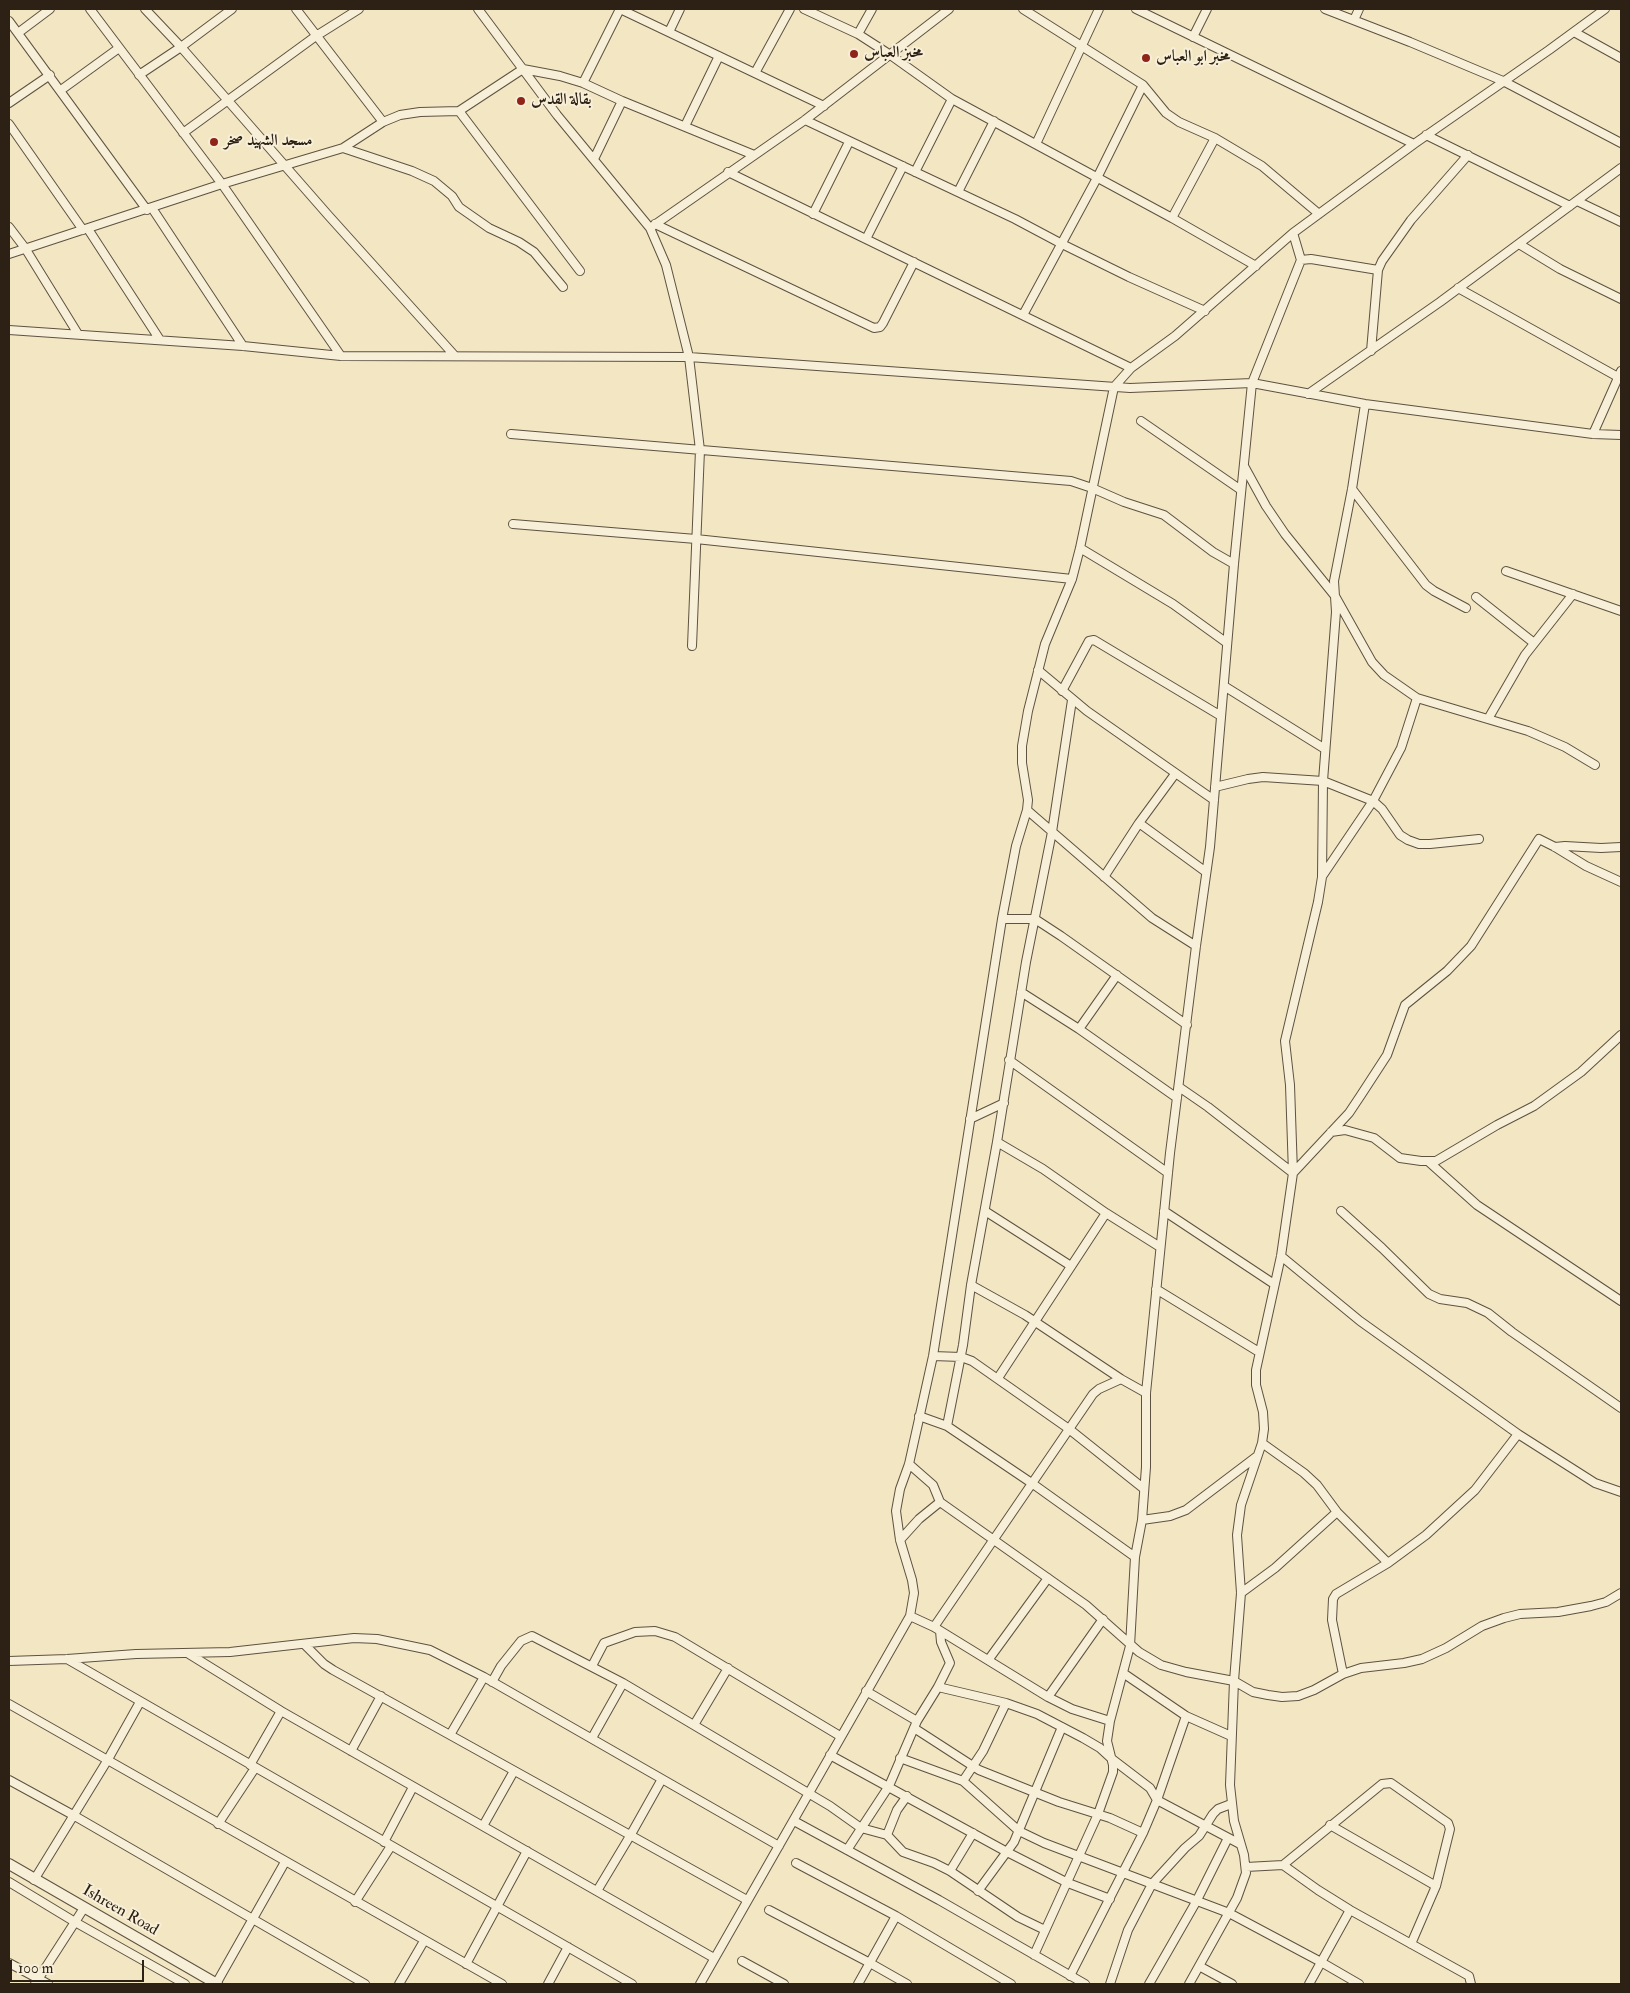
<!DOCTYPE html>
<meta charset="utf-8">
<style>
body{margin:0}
#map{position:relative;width:1630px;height:1993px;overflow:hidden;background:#f2e6c3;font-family:"IM FELL Double Pica",serif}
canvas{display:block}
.frame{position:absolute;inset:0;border:10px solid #2d2014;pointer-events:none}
.scale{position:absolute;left:10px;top:1960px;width:134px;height:22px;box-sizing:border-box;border:2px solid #2d2014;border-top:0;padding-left:6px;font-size:15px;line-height:18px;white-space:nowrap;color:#2d2014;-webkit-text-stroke:4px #f7efd8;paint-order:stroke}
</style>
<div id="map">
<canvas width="1630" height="1993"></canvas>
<div class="frame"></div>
<div class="scale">100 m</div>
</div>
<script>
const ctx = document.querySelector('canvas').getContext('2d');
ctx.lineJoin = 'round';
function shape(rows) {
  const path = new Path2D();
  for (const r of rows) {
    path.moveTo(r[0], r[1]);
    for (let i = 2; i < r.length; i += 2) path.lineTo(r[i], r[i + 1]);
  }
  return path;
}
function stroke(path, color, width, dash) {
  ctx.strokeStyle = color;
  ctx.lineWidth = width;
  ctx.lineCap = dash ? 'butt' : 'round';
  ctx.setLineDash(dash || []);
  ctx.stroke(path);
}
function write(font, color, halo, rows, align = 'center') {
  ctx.font = font + ' "IM FELL Double Pica",Amiri,serif';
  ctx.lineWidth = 4;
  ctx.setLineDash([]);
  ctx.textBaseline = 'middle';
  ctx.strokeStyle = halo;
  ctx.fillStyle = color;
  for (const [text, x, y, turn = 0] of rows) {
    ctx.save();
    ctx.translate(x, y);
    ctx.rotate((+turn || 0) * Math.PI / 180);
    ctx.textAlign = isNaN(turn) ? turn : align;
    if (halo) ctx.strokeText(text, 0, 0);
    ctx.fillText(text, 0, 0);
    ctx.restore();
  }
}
const minor = shape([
 [90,9,222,184,341,356],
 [145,9,181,47,328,215,455,356],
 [296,9,383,122],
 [478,9,557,115,650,228,666,265,689,357,700,450,692,646],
 [620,9,824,106],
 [804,9,858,34,889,54,952,99,1172,218,1256,266],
 [1023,9,1143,85,1166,113,1179,122,1215,138,1262,166,1319,214],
 [1136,9,1414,144],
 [1325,9,1410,42,1503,81,1621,143],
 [1354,20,1359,9],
 [9,21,147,210],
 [669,32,680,9],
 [1574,32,1621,58],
 [18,33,50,9],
 [858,34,872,9],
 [1193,37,1207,9],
 [755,73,790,9],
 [139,75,181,47,232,9],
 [583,83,620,9],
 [61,90,119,48],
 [9,103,50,75],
 [459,111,580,271],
 [805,120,1015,219,1062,244,1129,277,1205,311],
 [9,124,83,230],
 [685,126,719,56],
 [183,133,316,36,359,9],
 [1426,135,1570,206],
 [1036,144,1099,9],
 [343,148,412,171,434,181,452,196,459,207,489,228,519,242,534,252,563,287],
 [594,159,622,101],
 [728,172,1131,368],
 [915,172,952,99],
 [958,192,994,121],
 [1577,201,1621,222],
 [152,208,243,346],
 [813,214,849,142],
 [1172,218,1215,138],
 [655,224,874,328,880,327,883,323,914,262],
 [9,227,25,248,78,334],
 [650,228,805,120,949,9],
 [88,229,160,340],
 [866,239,903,166],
 [1519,244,1560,269,1621,299],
 [9,254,222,184,343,148,383,122,400,115,420,112,459,111,523,69,560,76,583,83,622,101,754,155],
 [1301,260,1311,259,1378,270],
 [1458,288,1618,377],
 [1023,315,1097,178,1143,85],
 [9,330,243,346,341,356,689,357,1130,388,1252,383,1365,404,1593,434,1621,435],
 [1371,351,1378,270,1382,261,1411,220,1468,155],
 [1308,394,1440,302,1621,168],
 [1141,421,1241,490],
 [511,434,1071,481,1092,488,1124,502,1164,515,1213,552,1234,564],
 [1593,434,1621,371],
 [1244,466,1266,506,1285,534,1335,596,1372,662,1384,675,1417,698,1528,731,1565,747,1595,765],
 [1352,489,1426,585,1434,591,1466,608],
 [513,524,696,539,1072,579],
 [1080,548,1173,604,1227,643],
 [1506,571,1621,611],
 [1476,597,1534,643],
 [1038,670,1087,711,1214,800],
 [1224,686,1325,749],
 [1062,691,1089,641,1094,640,1221,716],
 [1488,719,1525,655,1573,594],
 [1215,787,1248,779,1263,777,1323,781,1373,801,1382,809,1400,835,1408,840,1419,844,1430,844,1479,839],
 [1027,810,1152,918,1196,946],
 [1139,823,1206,872],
 [1555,847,1565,846,1601,848,1621,847],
 [1323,875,1373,801,1401,748,1417,698],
 [1104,877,1139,823,1175,774],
 [1002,919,1035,919,1061,936,1187,1025],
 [1021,992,1079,1029,1177,1098],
 [1079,1029,1117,975],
 [1009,1060,1168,1173],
 [1179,1087,1208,1107,1293,1173,1349,1113,1361,1095,1387,1055,1405,1005,1447,971,1471,946,1539,839,1555,847,1586,866,1621,882],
 [970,1119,1004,1103],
 [1331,1132,1345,1130,1374,1138,1400,1158,1421,1161,1436,1161,1497,1125,1534,1106,1581,1072,1621,1035],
 [997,1142,1043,1169,1106,1213,1160,1247],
 [1429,1162,1477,1205,1621,1301],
 [985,1211,1071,1266],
 [1164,1211,1274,1284],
 [1341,1211,1382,1248,1429,1294,1440,1299,1467,1303,1488,1313,1512,1332,1621,1408],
 [1281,1256,1360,1321,1518,1434,1595,1483,1621,1492],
 [971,1285,1025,1315,1121,1379,1146,1393],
 [1156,1289,1259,1352],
 [933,1356,961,1357,972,1361,1069,1429,1143,1488],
 [998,1378,1106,1213],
 [919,1416,947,1426,1033,1484,1135,1557],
 [947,1426,963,1345,971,1285,997,1142,1026,962,1052,832,1072,700],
 [1262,1443,1304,1473,1317,1485,1337,1512,1388,1563],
 [909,1464,933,1485,940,1502,1086,1605,1139,1652,1161,1665,1186,1672,1234,1681,1253,1692,1268,1695,1282,1697,1298,1696,1314,1690,1343,1674,1361,1668,1404,1663,1422,1659,1446,1648,1482,1626,1504,1618,1520,1614,1558,1612,1591,1606,1606,1602,1621,1593],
 [1142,1520,1170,1516,1186,1510,1256,1457],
 [900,1540,919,1519,940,1502],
 [1241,1593,1275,1568,1337,1512],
 [910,1616,934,1627,1048,1697,1072,1709,1110,1721],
 [934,1627,1093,1394,1099,1389,1121,1379],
 [304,1644,324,1664,333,1670,747,1900],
 [189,1654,281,1711,714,1958],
 [67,1659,632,1984],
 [989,1659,1048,1578],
 [9,1661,67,1659,136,1654,230,1652,354,1638,377,1639,430,1650,484,1677,779,1846],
 [592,1666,604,1643,635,1632,655,1631,675,1637,840,1736],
 [1123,1673,1186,1716,1231,1736],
 [1343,1674,1332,1620,1333,1599,1336,1594,1388,1563,1426,1535,1475,1490,1518,1434],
 [492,1682,501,1666,521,1641,532,1636,623,1683,830,1806,861,1828,887,1835,903,1852,934,1863,950,1871,1018,1917,1045,1930],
 [938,1687,1006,1703,1037,1714,1083,1738,1100,1748,1112,1759,1150,1788,1157,1800,1240,1844],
 [866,1691,917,1721],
 [1048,1697,1103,1619],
 [9,1704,502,1984],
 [694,1725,728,1668],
 [914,1728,979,1770,1059,1802,1110,1818,1143,1833],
 [450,1735,484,1677],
 [592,1738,623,1683],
 [351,1751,381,1696],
 [830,1755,1007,1852,1068,1883,1110,1899],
 [900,1758,963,1781,1019,1831,1044,1843,1229,1913,1321,1962,1359,1984],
 [250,1765,281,1711],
 [9,1780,73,1815,365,1984],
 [963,1781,983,1751,1006,1703],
 [794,1821,939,1900,1085,1984],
 [218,1824,255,1768],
 [1330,1825,1436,1886],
 [483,1826,514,1771],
 [887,1835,897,1810,907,1796],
 [384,1842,413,1787],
 [847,1850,889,1786,917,1721,938,1687,950,1663,941,1642,940,1631],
 [796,1863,896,1916,1011,1984],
 [1283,1865,1382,1784,1391,1783,1448,1823,1450,1829,1436,1886,1411,1944],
 [1246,1867,1283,1865,1318,1890,1350,1910,1469,1976,1471,1984],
 [950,1871,973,1833],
 [34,1880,107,1761,140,1702],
 [9,1882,75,1922,185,1984],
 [597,1891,630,1836,662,1779],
 [978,1891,1014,1842,1062,1727],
 [355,1902,391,1846],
 [769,1910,870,1963,907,1984],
 [1034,1955,1098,1814,1113,1772,1113,1765,1107,1741,1110,1721,1130,1646,1135,1557,1142,1520,1146,1467,1146,1393,1170,1153,1196,946,1210,847,1234,564,1252,383,1301,260,1293,233],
 [742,1961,784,1984],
 [9,1963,48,1984],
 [466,1964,527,1851],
 [1199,1966,1232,1984],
 [1070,1976,1143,1833,1157,1800,1186,1716],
 [35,1984,84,1908],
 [216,1984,285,1862],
 [399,1984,424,1941],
 [548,1984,568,1947],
 [700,1984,910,1616,914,1593,912,1580,900,1540,896,1511,900,1489,909,1464,933,1356,1002,919,1016,846,1027,810,1028,800,1022,763,1022,746,1028,711,1045,644,1072,579,1080,548,1114,387,1131,368,1175,336,1293,233,1414,144,1549,50,1605,9],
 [858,1984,896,1916],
 [1110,1984,1128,1930,1152,1884,1185,1848,1199,1836,1213,1814,1218,1809,1231,1804],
 [1149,1984,1196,1902,1228,1838],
 [1189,1984,1237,1898,1246,1873,1244,1855,1234,1821,1230,1785,1234,1681,1241,1593,1237,1535,1241,1505,1262,1443,1264,1429,1263,1412,1256,1385,1256,1370,1281,1256,1293,1173,1290,1085,1285,1041,1318,902,1322,877,1323,781,1336,612,1334,581,1352,489,1365,404],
 [1309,1984,1350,1910]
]);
const tertiary = shape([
 [9,1864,217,1984]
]);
stroke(minor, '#5e5240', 10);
stroke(tertiary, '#5e5240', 12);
stroke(minor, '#f7efd8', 8);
stroke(tertiary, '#f7efd8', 10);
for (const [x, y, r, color] of [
 [854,54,5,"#8f2418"],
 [1146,58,5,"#8f2418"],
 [521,101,5,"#8f2418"],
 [214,142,5,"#8f2418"]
]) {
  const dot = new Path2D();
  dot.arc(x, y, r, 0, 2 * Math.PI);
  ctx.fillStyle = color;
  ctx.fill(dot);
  stroke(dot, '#f7efd8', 2);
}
write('bold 16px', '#2d2014', '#f7efd8', [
 ["مخبز العباس",864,54],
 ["مخبر ابو العباس",1156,58],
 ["بقالة القدس",531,101],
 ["مسجد الشهيد صخر",224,142]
], 'left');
write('16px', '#2d2014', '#f7efd8', [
 ["Ishreen Road",120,1911,30]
]);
</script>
